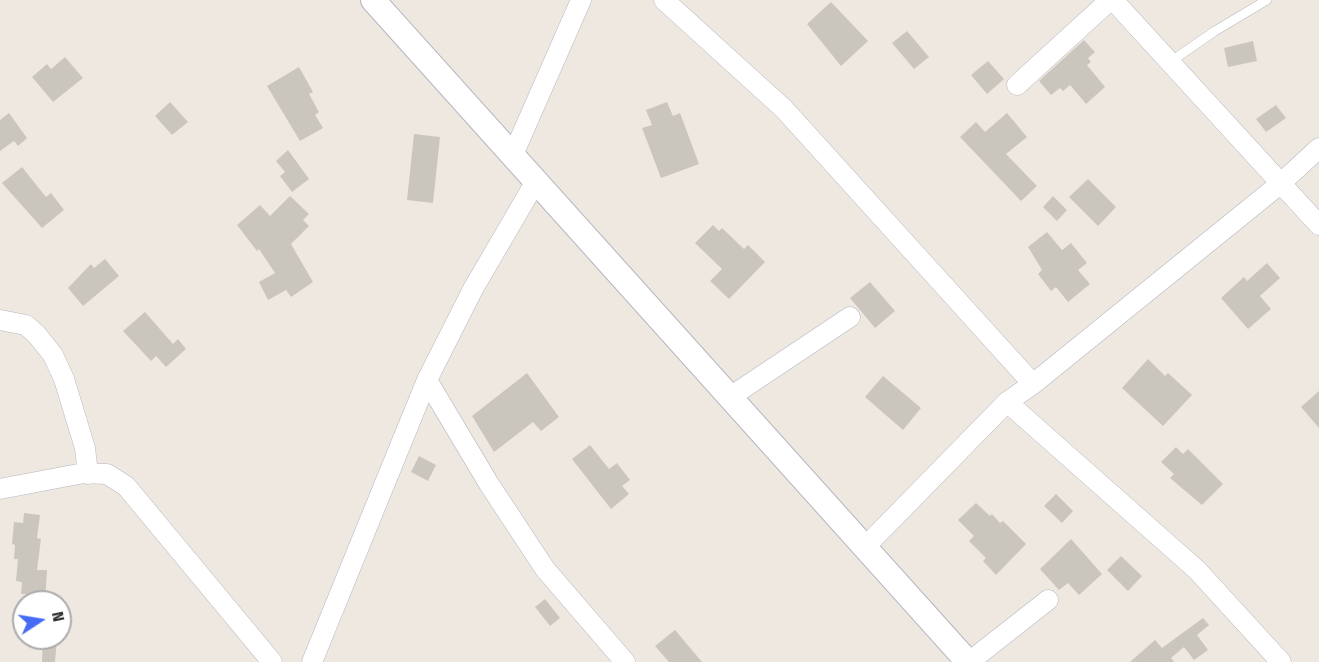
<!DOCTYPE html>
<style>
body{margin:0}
#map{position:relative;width:1319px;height:662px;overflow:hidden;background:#eee8e0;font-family:"Fira Sans Condensed",sans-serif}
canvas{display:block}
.north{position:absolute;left:12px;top:590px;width:60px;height:60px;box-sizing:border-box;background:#fff;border:2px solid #ababab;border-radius:50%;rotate:78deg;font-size:16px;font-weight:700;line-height:24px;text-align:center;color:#2d2d2d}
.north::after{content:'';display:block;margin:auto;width:21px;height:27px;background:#466cf5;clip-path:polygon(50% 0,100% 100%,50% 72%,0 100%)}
</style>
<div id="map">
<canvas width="1319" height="662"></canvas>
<div class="north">N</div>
</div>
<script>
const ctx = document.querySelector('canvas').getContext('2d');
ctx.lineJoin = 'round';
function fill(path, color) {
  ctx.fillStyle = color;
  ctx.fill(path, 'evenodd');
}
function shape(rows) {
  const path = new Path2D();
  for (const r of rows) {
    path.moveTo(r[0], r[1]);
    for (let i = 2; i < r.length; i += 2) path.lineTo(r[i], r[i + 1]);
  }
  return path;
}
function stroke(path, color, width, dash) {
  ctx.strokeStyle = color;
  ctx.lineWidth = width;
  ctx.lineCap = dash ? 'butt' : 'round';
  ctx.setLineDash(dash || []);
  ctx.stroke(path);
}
fill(shape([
 [831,2,868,41,841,66,807,24],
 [907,31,929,57,914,69,892,43],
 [1084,40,1095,52,1088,58,1091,62,1087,65,1105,87,1086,104,1070,85,1063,91,1060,88,1051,95,1039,81],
 [1253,41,1257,61,1228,67,1224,48],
 [65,57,83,78,53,102,32,77,47,64,51,69],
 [988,61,1004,79,987,94,971,75],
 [299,67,313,92,309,94,319,112,315,115,323,128,300,141,267,86],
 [170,102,188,122,172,135,155,116],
 [667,102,673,116,680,113,699,164,661,178,642,128,652,125,646,110],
 [1276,105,1286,118,1266,132,1256,119],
 [9,113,27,138,18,146,14,141,0,151,0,120],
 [1007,113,1027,137,1006,154,1037,186,1021,201,960,137,976,122,985,132],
 [414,134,440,137,433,203,407,200],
 [288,150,309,179,292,192,280,176,285,172,276,161],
 [22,167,46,197,51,193,64,210,42,228,2,183],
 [1088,179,1116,207,1098,226,1069,197],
 [290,196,309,214,303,220,309,226,291,244,313,282,291,297,286,290,268,300,259,282,275,273,259,249,257,251,237,225,260,205,270,216],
 [1053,196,1067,210,1057,221,1043,207],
 [713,225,719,231,722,228,744,249,748,245,765,262,729,299,710,281,722,269,695,243],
 [1047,232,1062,250,1071,243,1087,263,1078,270,1090,284,1068,302,1056,287,1051,291,1038,274,1042,270,1028,247],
 [105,259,119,276,83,306,68,288,91,264,94,268],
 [1267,263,1280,278,1260,296,1271,309,1248,329,1221,298,1244,277,1247,281],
 [870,282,895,311,875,328,850,298],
 [145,312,173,344,178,339,186,349,166,367,156,356,151,361,123,331],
 [1148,359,1165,376,1168,373,1192,395,1163,426,1122,388],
 [527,373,559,417,541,431,533,422,494,452,472,416],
 [883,376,921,408,903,430,865,397],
 [1319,391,1319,428,1301,407],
 [590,445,609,469,617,463,630,480,622,486,629,494,611,509,572,459],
 [1176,447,1183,454,1188,449,1223,484,1202,505,1170,478,1174,474,1161,462],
 [419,456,436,465,428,481,411,472],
 [1056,494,1073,511,1062,523,1044,506],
 [976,503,990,516,992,514,1000,523,1003,521,1026,544,996,575,983,561,986,558,969,541,974,536,958,520],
 [24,513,40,515,37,538,41,539,37,570,47,570,45,602,25,602,26,594,21,594,22,582,16,581,18,559,14,559,15,545,12,544,14,522,23,523],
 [1071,539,1102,574,1079,595,1068,583,1059,590,1040,569],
 [1121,556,1142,576,1128,591,1107,570],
 [545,599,560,618,550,626,535,607],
 [1203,618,1209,625,1197,635,1208,650,1194,660,1184,647,1171,658,1174,662,1130,662,1155,640,1162,648],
 [675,630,702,662,669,662,655,646],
 [43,638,57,638,55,662,42,662]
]), '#cac6be');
const service = shape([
 [1170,62,1215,31,1267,0]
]);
const minor = shape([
 [664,0,784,109,1033,384],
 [1113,0,1319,225],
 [1017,85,1110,0],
 [512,157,581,0],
 [0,320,26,325,37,335,53,355,64,379,85,448,88,474],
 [427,380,489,484,545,569,625,662],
 [730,397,850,317],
 [1007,402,1197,570,1281,662],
 [0,489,84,473,107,474,126,486,272,662],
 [865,547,1007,402,1033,384,1280,184,1319,148],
 [312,662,427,380,473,289,536,181],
 [969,662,1048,600]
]);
const tertiary = shape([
 [373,0,968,662]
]);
stroke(service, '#b4b7c0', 10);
stroke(minor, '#b4b7c0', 21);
stroke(tertiary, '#b4b7c0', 26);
stroke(service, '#fff', 9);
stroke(minor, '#fff', 20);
stroke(tertiary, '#fff', 24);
</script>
